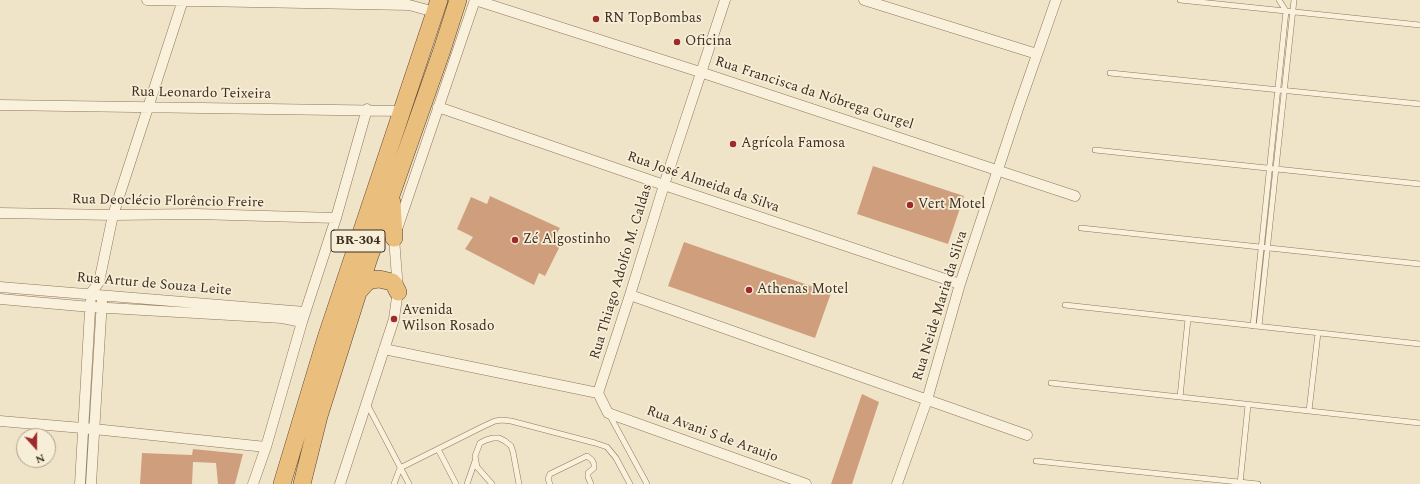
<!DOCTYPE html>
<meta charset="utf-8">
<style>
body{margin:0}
#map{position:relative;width:1420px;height:484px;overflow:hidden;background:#f0e4c8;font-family:Spectral,serif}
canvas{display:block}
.north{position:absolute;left:16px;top:428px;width:40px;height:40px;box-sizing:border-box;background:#f7eed8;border:1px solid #ada18e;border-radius:50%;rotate:159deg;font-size:11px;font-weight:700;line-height:16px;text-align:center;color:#3d2e20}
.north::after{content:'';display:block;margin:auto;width:14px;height:18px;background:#9e2a2b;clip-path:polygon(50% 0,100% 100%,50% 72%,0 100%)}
</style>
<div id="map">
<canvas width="1420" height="484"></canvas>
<div class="north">N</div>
</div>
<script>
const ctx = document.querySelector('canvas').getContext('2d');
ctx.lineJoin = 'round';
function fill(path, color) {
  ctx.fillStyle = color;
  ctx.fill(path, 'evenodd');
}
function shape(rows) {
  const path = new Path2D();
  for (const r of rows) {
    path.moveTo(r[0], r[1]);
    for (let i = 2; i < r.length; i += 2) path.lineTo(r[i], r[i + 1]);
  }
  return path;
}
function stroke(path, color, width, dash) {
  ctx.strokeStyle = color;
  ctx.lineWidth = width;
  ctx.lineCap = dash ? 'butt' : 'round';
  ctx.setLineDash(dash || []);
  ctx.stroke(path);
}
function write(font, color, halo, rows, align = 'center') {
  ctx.font = font + ' Spectral,serif';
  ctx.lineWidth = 3.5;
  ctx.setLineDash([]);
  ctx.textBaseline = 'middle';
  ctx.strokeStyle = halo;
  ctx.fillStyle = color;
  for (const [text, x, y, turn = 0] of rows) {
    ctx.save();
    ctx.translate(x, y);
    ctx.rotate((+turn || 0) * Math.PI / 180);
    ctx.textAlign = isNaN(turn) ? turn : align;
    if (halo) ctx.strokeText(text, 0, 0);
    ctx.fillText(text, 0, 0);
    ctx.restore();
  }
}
fill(shape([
 [873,166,964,196,948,244,857,214],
 [490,196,560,228,554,238,562,242,545,276,539,273,534,285,465,249,473,237,457,229,471,197,487,204],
 [684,242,831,293,815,338,668,286],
 [862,394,879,402,852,484,831,484],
 [193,449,243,454,235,484,218,484,216,463,193,462,192,484,140,484,142,453,192,455]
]), '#cf9f7d');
const service = shape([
 [1180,0,1420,25],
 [1110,73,1420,104],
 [1095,150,1420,184],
 [1081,228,1420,264],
 [1065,305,1420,344],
 [1253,326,1286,11,1279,0],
 [1259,326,1294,0],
 [1051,383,1420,423],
 [1180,397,1188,319],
 [367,404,409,484],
 [1309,411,1318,333],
 [609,414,647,484],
 [438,449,456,484],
 [1036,461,1258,484],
 [394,484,400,468,484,426,495,421,502,420,511,421,595,443,607,447,616,458,630,484],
 [467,484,475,461],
 [492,484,477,467,475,456,480,443,486,440,493,438,499,438,505,441,511,446,513,452,519,484],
 [550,484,548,479,550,474,587,456,592,460,594,464,594,468,588,473,588,477,591,484],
 [1240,484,1248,405]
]);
const minor = shape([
 [147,0,409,5,435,12],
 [475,0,700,72,1075,196],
 [864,0,1037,54],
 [0,105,402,111],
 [438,107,664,185,960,284],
 [0,213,113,215,196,214,336,218],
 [0,287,305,312],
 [630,295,1027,435],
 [0,299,91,307,282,318,302,322],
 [384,349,598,393],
 [598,393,630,295,664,185,725,0],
 [598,393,608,413,806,484],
 [0,421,94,429,266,447],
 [80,484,91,293,99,282,113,215,183,0],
 [91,484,102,300],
 [253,484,266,447,302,322,336,218,367,109],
 [340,484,394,319,398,290,394,238,475,0],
 [897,484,927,400,960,284,1018,109,1056,0]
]);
const trunk = shape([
 [392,202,394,238],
 [358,292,366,283,371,280,379,279,392,282,394,284,398,292],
 [282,484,326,338,439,0],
 [302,484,319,416,368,261,442,50,458,0]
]);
stroke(service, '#8d765c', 6);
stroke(minor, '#8d765c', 11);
stroke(trunk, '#5b4430', 18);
stroke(service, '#faf1dc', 5);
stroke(minor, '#faf1dc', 10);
stroke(trunk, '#eabe7c', 17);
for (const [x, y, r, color] of [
 [596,19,4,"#9e2a2b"],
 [677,42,4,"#9e2a2b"],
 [733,144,4,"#9e2a2b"],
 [910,205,4,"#9e2a2b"],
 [515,240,4,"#9e2a2b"],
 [749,290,4,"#9e2a2b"],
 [394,319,4,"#9e2a2b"]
]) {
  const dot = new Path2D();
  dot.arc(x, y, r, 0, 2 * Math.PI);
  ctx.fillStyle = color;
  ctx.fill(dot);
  stroke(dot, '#f7eed8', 1.5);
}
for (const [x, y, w] of [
 [358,241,54]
]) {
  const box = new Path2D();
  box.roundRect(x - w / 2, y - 11, w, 22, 3);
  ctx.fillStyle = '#f7eed8';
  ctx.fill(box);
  stroke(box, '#3d2e20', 1);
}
write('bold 13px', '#3d2e20', null, [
 ["BR-304",358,241]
]);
write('14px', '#3d2e20', '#f7eed8', [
 ["RN TopBombas",604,19],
 ["Oficina",685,42],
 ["Agrícola Famosa",741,144],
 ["Vert Motel",918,205],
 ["Zé Algostinho",523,240],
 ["Athenas Motel",757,290],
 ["Avenida",402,311],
 ["Wilson Rosado",402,327]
], 'left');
write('14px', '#3d2e20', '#f7eed8', [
 ["Rua Leonardo Teixeira",201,94,1],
 ["Rua Francisca da Nóbrega Gurgel",814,94,18],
 ["Rua José Almeida da Silva",703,183,19],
 ["Rua Deoclécio Florêncio Freire",168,202,1],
 ["Rua Thiago Adolfo M. Caldas",622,272,-73],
 ["Rua Artur de Souza Leite",154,285,5],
 ["Rua Neide Maria da Silva",941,306,-73],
 ["Rua Avani S de Araujo",712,435,20]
]);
</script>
